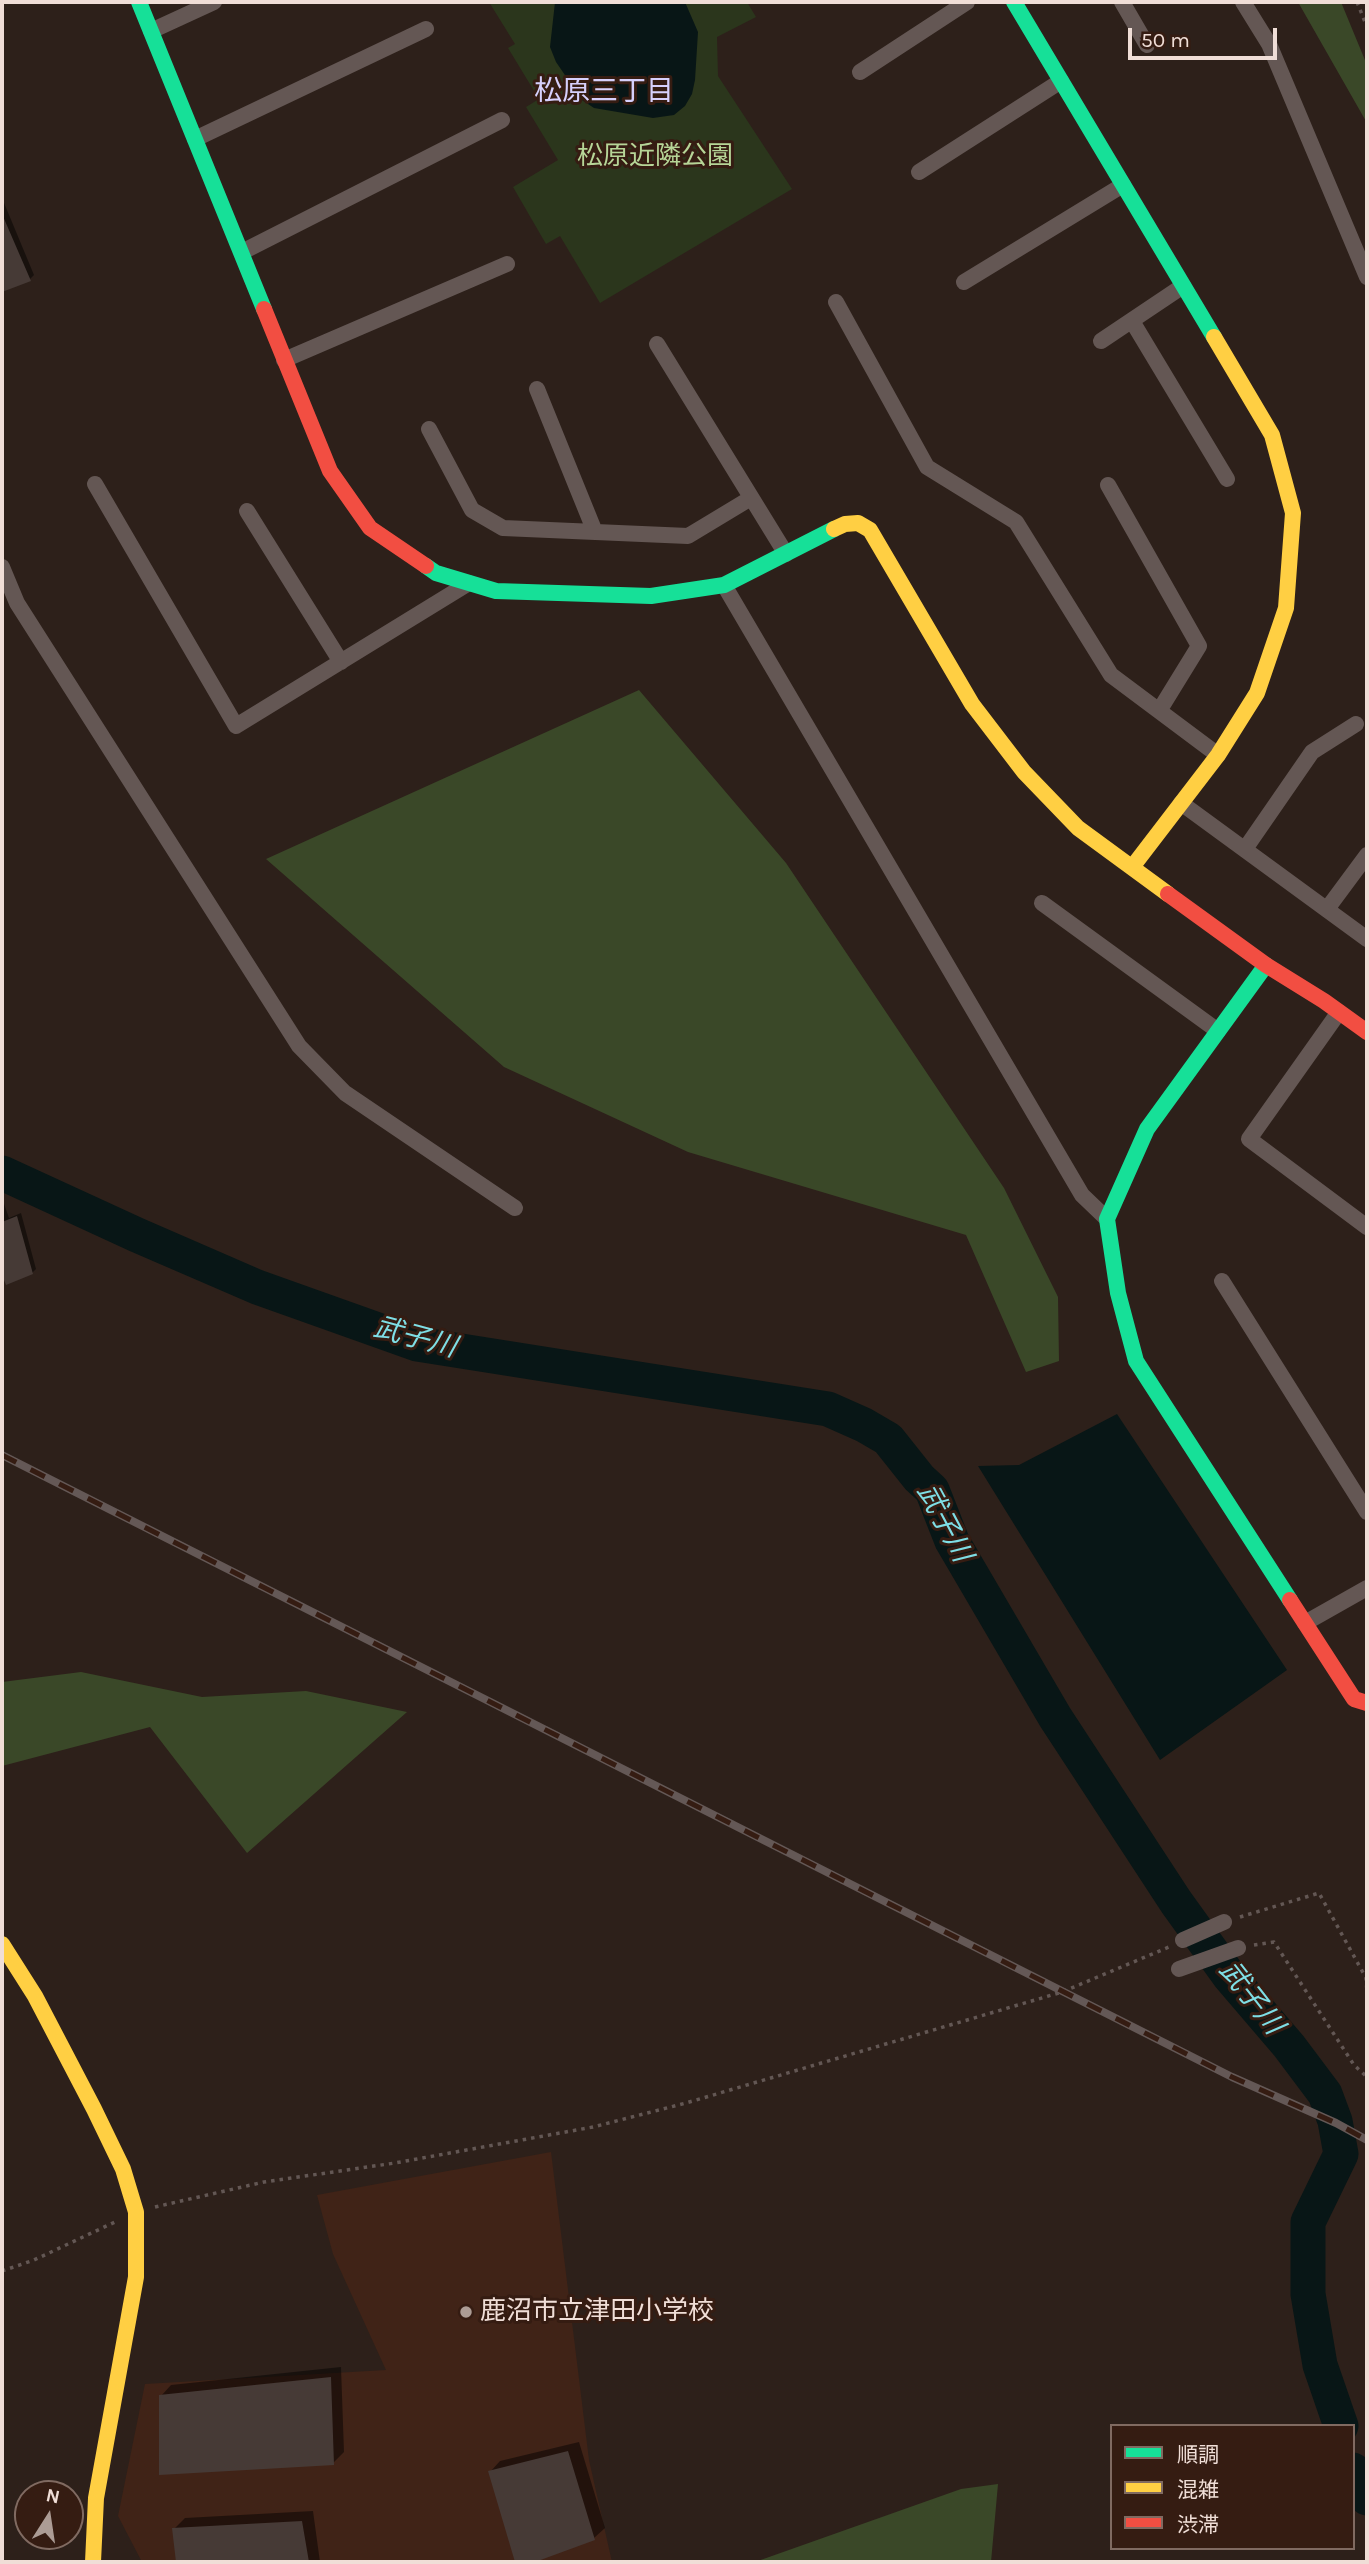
<!DOCTYPE html>
<meta charset="utf-8">
<style>
body{margin:0}
#map{position:relative;width:1369px;height:2564px;overflow:hidden;background:#2d201a;font-family:Karla,"Noto Sans JP",sans-serif}
canvas{display:block}
.frame{position:absolute;inset:0;border:4px solid #f0ded7;pointer-events:none}
.legend{position:absolute;left:1110px;top:2424px;width:245px;height:126px;box-sizing:border-box;background:#351c12;border:2px solid #806a61;margin:0;padding:9px 12px;list-style:none;font-size:21px;color:#f0ded7}
.legend li{display:flex;align-items:center;gap:14px;height:35px}
.legend b{width:35px;border:2px solid #806a61}
.north{position:absolute;left:14px;top:2480px;width:70px;height:70px;box-sizing:border-box;background:#351c12;border:2px solid #806a61;border-radius:50%;rotate:12deg;font-size:19px;font-weight:700;line-height:28px;text-align:center;color:#f0ded7}
.north::after{content:'';display:block;margin:auto;width:24px;height:32px;background:#ac9c95;clip-path:polygon(50% 0,100% 100%,50% 72%,0 100%)}
.scale{position:absolute;left:1128px;top:28px;width:149px;height:32px;box-sizing:border-box;border:4px solid #f0ded7;border-top:0;padding-left:9px;font-size:21px;line-height:24px;white-space:nowrap;color:#f0ded7;-webkit-text-stroke:5px #351c12;paint-order:stroke}
</style>
<div id="map">
<canvas width="1369" height="2564"></canvas>
<div class="frame"></div>
<ul class="legend">
<li><b style="height:9px;background:#16e098"></b>順調</li>
<li><b style="height:9px;background:#ffcf43"></b>混雑</li>
<li><b style="height:9px;background:#f24e42"></b>渋滞</li>
</ul>
<div class="north">N</div>
<div class="scale">50 m</div>
</div>
<script>
const ctx = document.querySelector('canvas').getContext('2d');
ctx.lineJoin = 'round';
function fill(path, color) {
  ctx.fillStyle = color;
  ctx.fill(path, 'evenodd');
}
function shape(rows) {
  const path = new Path2D();
  for (const r of rows) {
    path.moveTo(r[0], r[1]);
    for (let i = 2; i < r.length; i += 2) path.lineTo(r[i], r[i + 1]);
  }
  return path;
}
function stroke(path, color, width, dash) {
  ctx.strokeStyle = color;
  ctx.lineWidth = width;
  ctx.lineCap = dash ? 'butt' : 'round';
  ctx.setLineDash(dash || []);
  ctx.stroke(path);
}
function write(font, color, halo, rows, align = 'center') {
  ctx.font = font + ' Karla,"Noto Sans JP",sans-serif';
  ctx.lineWidth = 6;
  ctx.setLineDash([]);
  ctx.textBaseline = 'middle';
  ctx.strokeStyle = halo;
  ctx.fillStyle = color;
  for (const [text, x, y, turn = 0] of rows) {
    ctx.save();
    ctx.translate(x, y);
    ctx.rotate((+turn || 0) * Math.PI / 180);
    ctx.textAlign = isNaN(turn) ? turn : align;
    if (halo) ctx.strokeText(text, 0, 0);
    ctx.fillText(text, 0, 0);
    ctx.restore();
  }
}
fill(shape([
 [551,2152,589,2460,612,2562,142,2562,118,2516,145,2384,386,2370,333,2254,317,2195]
]), '#402317');
fill(shape([
 [489,2,747,2,756,17,717,37,718,76,792,189,600,303,560,236,546,244,513,187,558,160,526,107,539,99,508,48,515,44]
]), '#2b361c');
fill(shape([
 [1298,2,1341,2,1367,65,1367,123],
 [639,690,786,863,1004,1188,1058,1297,1059,1361,1026,1372,966,1235,688,1152,504,1067,266,859],
 [81,1672,202,1697,306,1691,407,1712,247,1853,150,1727,2,1766,2,1682],
 [998,2484,991,2562,755,2562,961,2489]
]), '#3a4828');
fill(shape([
 [555,2,685,2,698,32,695,80,692,94,685,106,674,115,653,118,594,108,582,100,556,62,550,47],
 [1117,1414,1287,1670,1160,1760,978,1466,1019,1465]
]), '#081616');
fill(shape([
 [2,198,34,275,30,279,2,290],
 [2,1198,9,1218,21,1213,36,1269,32,1273,7,1283,2,1270],
 [341,2367,344,2452,333,2463,161,2396,171,2385],
 [579,2442,605,2528,594,2538,530,2562,517,2562,490,2472,500,2461],
 [313,2511,320,2562,177,2562,174,2529,185,2518]
]), '#0007');
stroke(shape([
 [2,1173,137,1235,257,1287,417,1344,828,1409,864,1425,888,1439,919,1478,932,1490,952,1541,1055,1717,1176,1902,1230,1977,1289,2046,1325,2094,1335,2121,1341,2154,1308,2222,1308,2294,1320,2365,1341,2426],
 [1353,2470,1367,2498]
]), '#081616', 35);
fill(shape([
 [2,214,31,281,2,292],
 [17,1216,33,1274,6,1285,2,1275,2,1222],
 [331,2377,334,2465,159,2475,159,2395],
 [568,2451,595,2540,535,2562,515,2562,488,2471],
 [302,2521,309,2562,176,2562,172,2528]
]), '#463a36');
stroke(shape([
 [1357,2,1367,27],
 [1240,1917,1319,1893,1366,1978,1367,1992],
 [1254,1945,1274,1942,1354,2065,1367,2077],
 [155,2207,264,2182,395,2163,593,2127,686,2103,1062,1992,1169,1947],
 [2,2271,34,2260,115,2222]
]), '#635754', 3.5, [3.5, 5]);
stroke(shape([
 [1122,2,1147,45],
 [1243,2,1269,44,1367,277],
 [151,31,214,2],
 [860,72,967,2],
 [195,139,426,29],
 [919,172,1061,81],
 [242,252,502,120],
 [964,282,1123,185],
 [836,302,927,467,1016,522,1111,675,1218,755],
 [1132,321,1227,479],
 [1101,341,1183,286],
 [657,344,786,554],
 [284,360,507,264],
 [537,389,595,532],
 [429,429,472,510,503,528,688,536,751,498],
 [95,484,236,726,469,583],
 [1108,485,1199,646,1159,711],
 [247,511,341,662],
 [2,567,17,603,299,1046,345,1093,515,1208],
 [724,585,1082,1195,1107,1219],
 [1181,803,1367,939],
 [1245,849,1312,752,1356,724],
 [1042,903,1218,1031],
 [1327,909,1367,855],
 [1339,1012,1249,1139,1367,1227],
 [1222,1281,1367,1512],
 [1305,1623,1367,1588],
 [1183,1940,1224,1922],
 [1179,1969,1238,1948]
]), '#645754', 16);
stroke(shape([
 [139,2,264,309],
 [1014,2,1214,337],
 [426,566,436,573,496,591,651,596,724,585,834,529],
 [1266,965,1147,1129,1107,1219,1118,1293,1136,1361,1290,1600]
]), '#16e098', 16);
stroke(shape([
 [834,529,845,524,858,523,870,530,972,704,1024,772,1078,828,1168,894],
 [1133,866,1218,755,1257,693,1286,608,1293,513,1272,435,1214,337],
 [2,1944,35,1996,94,2109,123,2169,136,2212,136,2277,96,2498,93,2562]
]), '#ffcf43', 16);
stroke(shape([
 [264,309,330,471,370,528,426,566],
 [1168,894,1266,965,1324,1001,1367,1032],
 [1290,1600,1354,1699,1367,1703]
]), '#f24e42', 16);
const rail = shape([
 [2,1455,1232,2077,1336,2123,1367,2140]
]);
stroke(rail, '#645856', 8);
stroke(rail, '#351c12', 5, [16]);
for (const [x, y, r, color] of [
 [466,2312,7,"#ac9c95"]
]) {
  const dot = new Path2D();
  dot.arc(x, y, r, 0, 2 * Math.PI);
  ctx.fillStyle = color;
  ctx.fill(dot);
  stroke(dot, '#351c12', 2.5);
}
write('26px', '#b6d597', '#351c12', [
 ["松原近隣公園",655,157]
]);
write('26px', '#f0ded7', '#351c12', [
 ["鹿沼市立津田小学校",480,2312]
], 'left');
write('28px', '#d6d0fc', '#351c12', [
 ["松原三丁目",604,92]
]);
write('italic 28px', '#7edee5', '#351c12', [
 ["武子川",415,1338,15],
 ["武子川",944,1523,62],
 ["武子川",1251,1998,52]
]);
</script>
